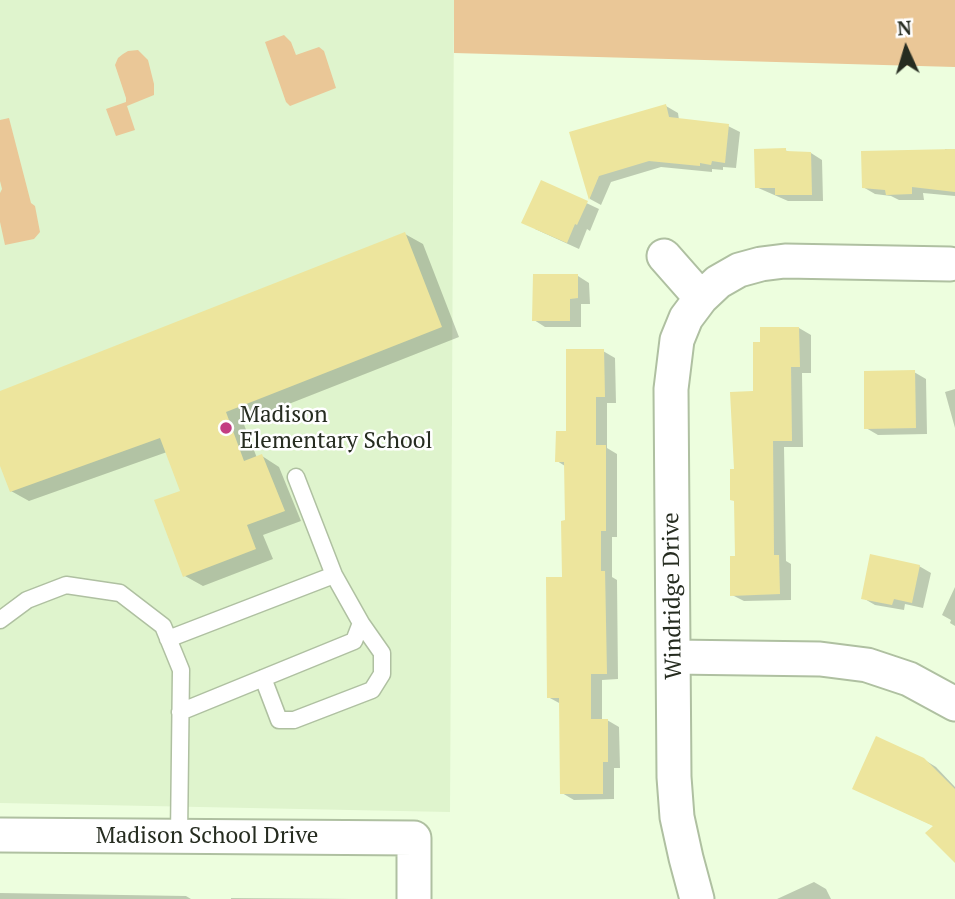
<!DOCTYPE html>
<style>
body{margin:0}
#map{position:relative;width:955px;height:899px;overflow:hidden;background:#edfede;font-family:"PT Serif",serif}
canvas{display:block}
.north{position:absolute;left:871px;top:14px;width:70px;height:70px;-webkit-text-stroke:5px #fff;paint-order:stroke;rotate:356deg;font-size:19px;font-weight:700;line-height:28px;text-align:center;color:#262c20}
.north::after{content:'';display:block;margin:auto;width:24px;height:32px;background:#262c20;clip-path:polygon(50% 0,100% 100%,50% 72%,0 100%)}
</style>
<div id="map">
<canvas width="955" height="899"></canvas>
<div class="north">N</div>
</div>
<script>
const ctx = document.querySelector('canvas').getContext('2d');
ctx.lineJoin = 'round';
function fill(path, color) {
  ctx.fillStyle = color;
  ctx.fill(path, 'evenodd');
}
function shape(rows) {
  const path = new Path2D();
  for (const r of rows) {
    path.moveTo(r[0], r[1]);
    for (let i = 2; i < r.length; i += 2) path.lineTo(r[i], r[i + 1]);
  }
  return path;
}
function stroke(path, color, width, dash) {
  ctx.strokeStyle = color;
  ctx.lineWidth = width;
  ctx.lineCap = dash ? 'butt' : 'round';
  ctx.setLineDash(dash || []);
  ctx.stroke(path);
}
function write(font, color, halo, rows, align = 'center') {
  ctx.font = font + ' "PT Serif",serif';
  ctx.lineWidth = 5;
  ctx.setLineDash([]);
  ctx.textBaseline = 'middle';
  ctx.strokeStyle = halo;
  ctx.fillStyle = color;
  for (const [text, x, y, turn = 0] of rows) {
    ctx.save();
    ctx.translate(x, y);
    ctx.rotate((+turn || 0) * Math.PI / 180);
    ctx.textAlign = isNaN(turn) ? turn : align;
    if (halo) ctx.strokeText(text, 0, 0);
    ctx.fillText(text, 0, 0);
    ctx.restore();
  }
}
fill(shape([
 [0,0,454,0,450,812,0,803]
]), '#dff4cd');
fill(shape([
 [454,0,955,0,955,67,454,53],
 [284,35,291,42,296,55,319,47,324,51,336,88,290,106,286,102,265,42],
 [138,50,148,60,154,84,154,95,127,106,135,130,116,136,106,109,126,102,126,98,115,65,118,58,123,54,128,51],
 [9,118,31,203,35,206,40,232,34,239,5,245,0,222,0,193,2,189,0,181,0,120]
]), '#eac797');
fill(shape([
 [666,106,678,113,679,120,728,126,740,132,736,168,723,167,723,170,712,169,712,172,661,167,611,182,601,205,590,199,571,134],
 [945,149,955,150,955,196,923,193,924,200,899,200,891,196,875,194,863,187,945,151],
 [785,150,791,153,811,153,822,160,823,201,788,201,756,187],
 [542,182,599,209,590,231,587,229,579,249,535,229],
 [405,234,423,244,459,337,243,422,257,458,262,456,279,467,301,521,263,535,273,559,203,586,185,576,182,492,167,452,29,501,11,491,0,461,0,393],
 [578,276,589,283,590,304,581,304,581,327,545,327,534,320],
 [799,328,811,335,811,373,802,373,803,447,784,447,786,561,791,564,791,600,744,601,732,595,737,558,736,471,755,393,762,344],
 [603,351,615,358,616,403,607,403,607,448,617,454,617,537,612,537,612,577,617,580,618,679,602,680,602,720,607,720,619,727,620,768,614,768,614,799,574,800,562,793,561,704,548,697,564,578,567,522,565,466,557,461],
 [914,372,926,379,927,434,878,435,866,428],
 [955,389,955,428,945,392],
 [919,566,931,573,923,608,905,604,904,610,875,605,863,598],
 [955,587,955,626,950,623,951,620,942,615],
 [923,759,936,767,955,787,955,857,934,826,854,789],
 [814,882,826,889,831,899,777,899],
 [0,893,186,896,191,899,0,899],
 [231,898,353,899,354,899,231,899]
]), '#0003');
fill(shape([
 [666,104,669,117,729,124,725,163,712,161,711,165,700,163,700,166,649,161,599,176,589,200,569,132],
 [786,148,786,151,811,152,812,195,775,195,775,188,755,188,754,149],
 [955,149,955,192,912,187,912,194,886,195,885,190,862,188,861,151],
 [541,180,588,201,577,225,575,224,567,243,521,223],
 [405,232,442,327,226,412,244,461,262,454,285,511,247,525,256,549,183,577,154,500,180,491,160,438,10,492,0,466,0,391],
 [533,274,578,274,578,298,570,299,570,321,532,321],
 [760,327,799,327,800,367,791,367,792,441,773,441,774,555,779,555,780,594,730,596,730,556,735,556,734,501,730,500,730,469,734,469,730,392,753,391,753,342,760,342],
 [566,349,604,349,605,397,596,397,596,445,606,445,606,531,601,531,601,571,605,571,607,674,591,674,591,719,608,719,608,762,603,762,603,794,560,794,559,698,547,698,546,577,562,577,561,521,565,520,564,462,555,462,556,431,566,431],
 [915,370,916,428,864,429,864,371],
 [870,554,920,565,912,603,894,599,892,605,861,599],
 [876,736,924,758,955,789,955,863,925,833,933,826,852,789]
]), '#ede59d');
const service = shape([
 [0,620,27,600,66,585,120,593,163,626,181,670,179,836],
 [168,639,334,575,296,477],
 [263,678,279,720,294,720,372,690,382,674,382,653,361,623],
 [180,712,354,641,361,623,334,575]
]);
const minor = shape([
 [664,256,701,298],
 [674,657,820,659,867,665,909,679,955,704],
 [0,835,414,838,414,899],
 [697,899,686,858,677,817,674,777,671,389,677,340,686,318,701,298,718,282,739,270,761,264,785,261,950,264]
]);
stroke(service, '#afc0a1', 19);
stroke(minor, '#afc0a1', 37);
stroke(service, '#fff', 16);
stroke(minor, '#fff', 33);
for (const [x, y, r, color] of [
 [226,428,7,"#c33e82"]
]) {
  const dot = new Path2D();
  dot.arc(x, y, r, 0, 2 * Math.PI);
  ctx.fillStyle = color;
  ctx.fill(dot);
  stroke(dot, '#fff', 2.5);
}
write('23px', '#262c20', '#fff', [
 ["Madison",240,415],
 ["Elementary School",240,441]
], 'left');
write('23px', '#262c20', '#fff', [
 ["Windridge Drive",673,596,-91],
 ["Madison School Drive",207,836]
]);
</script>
